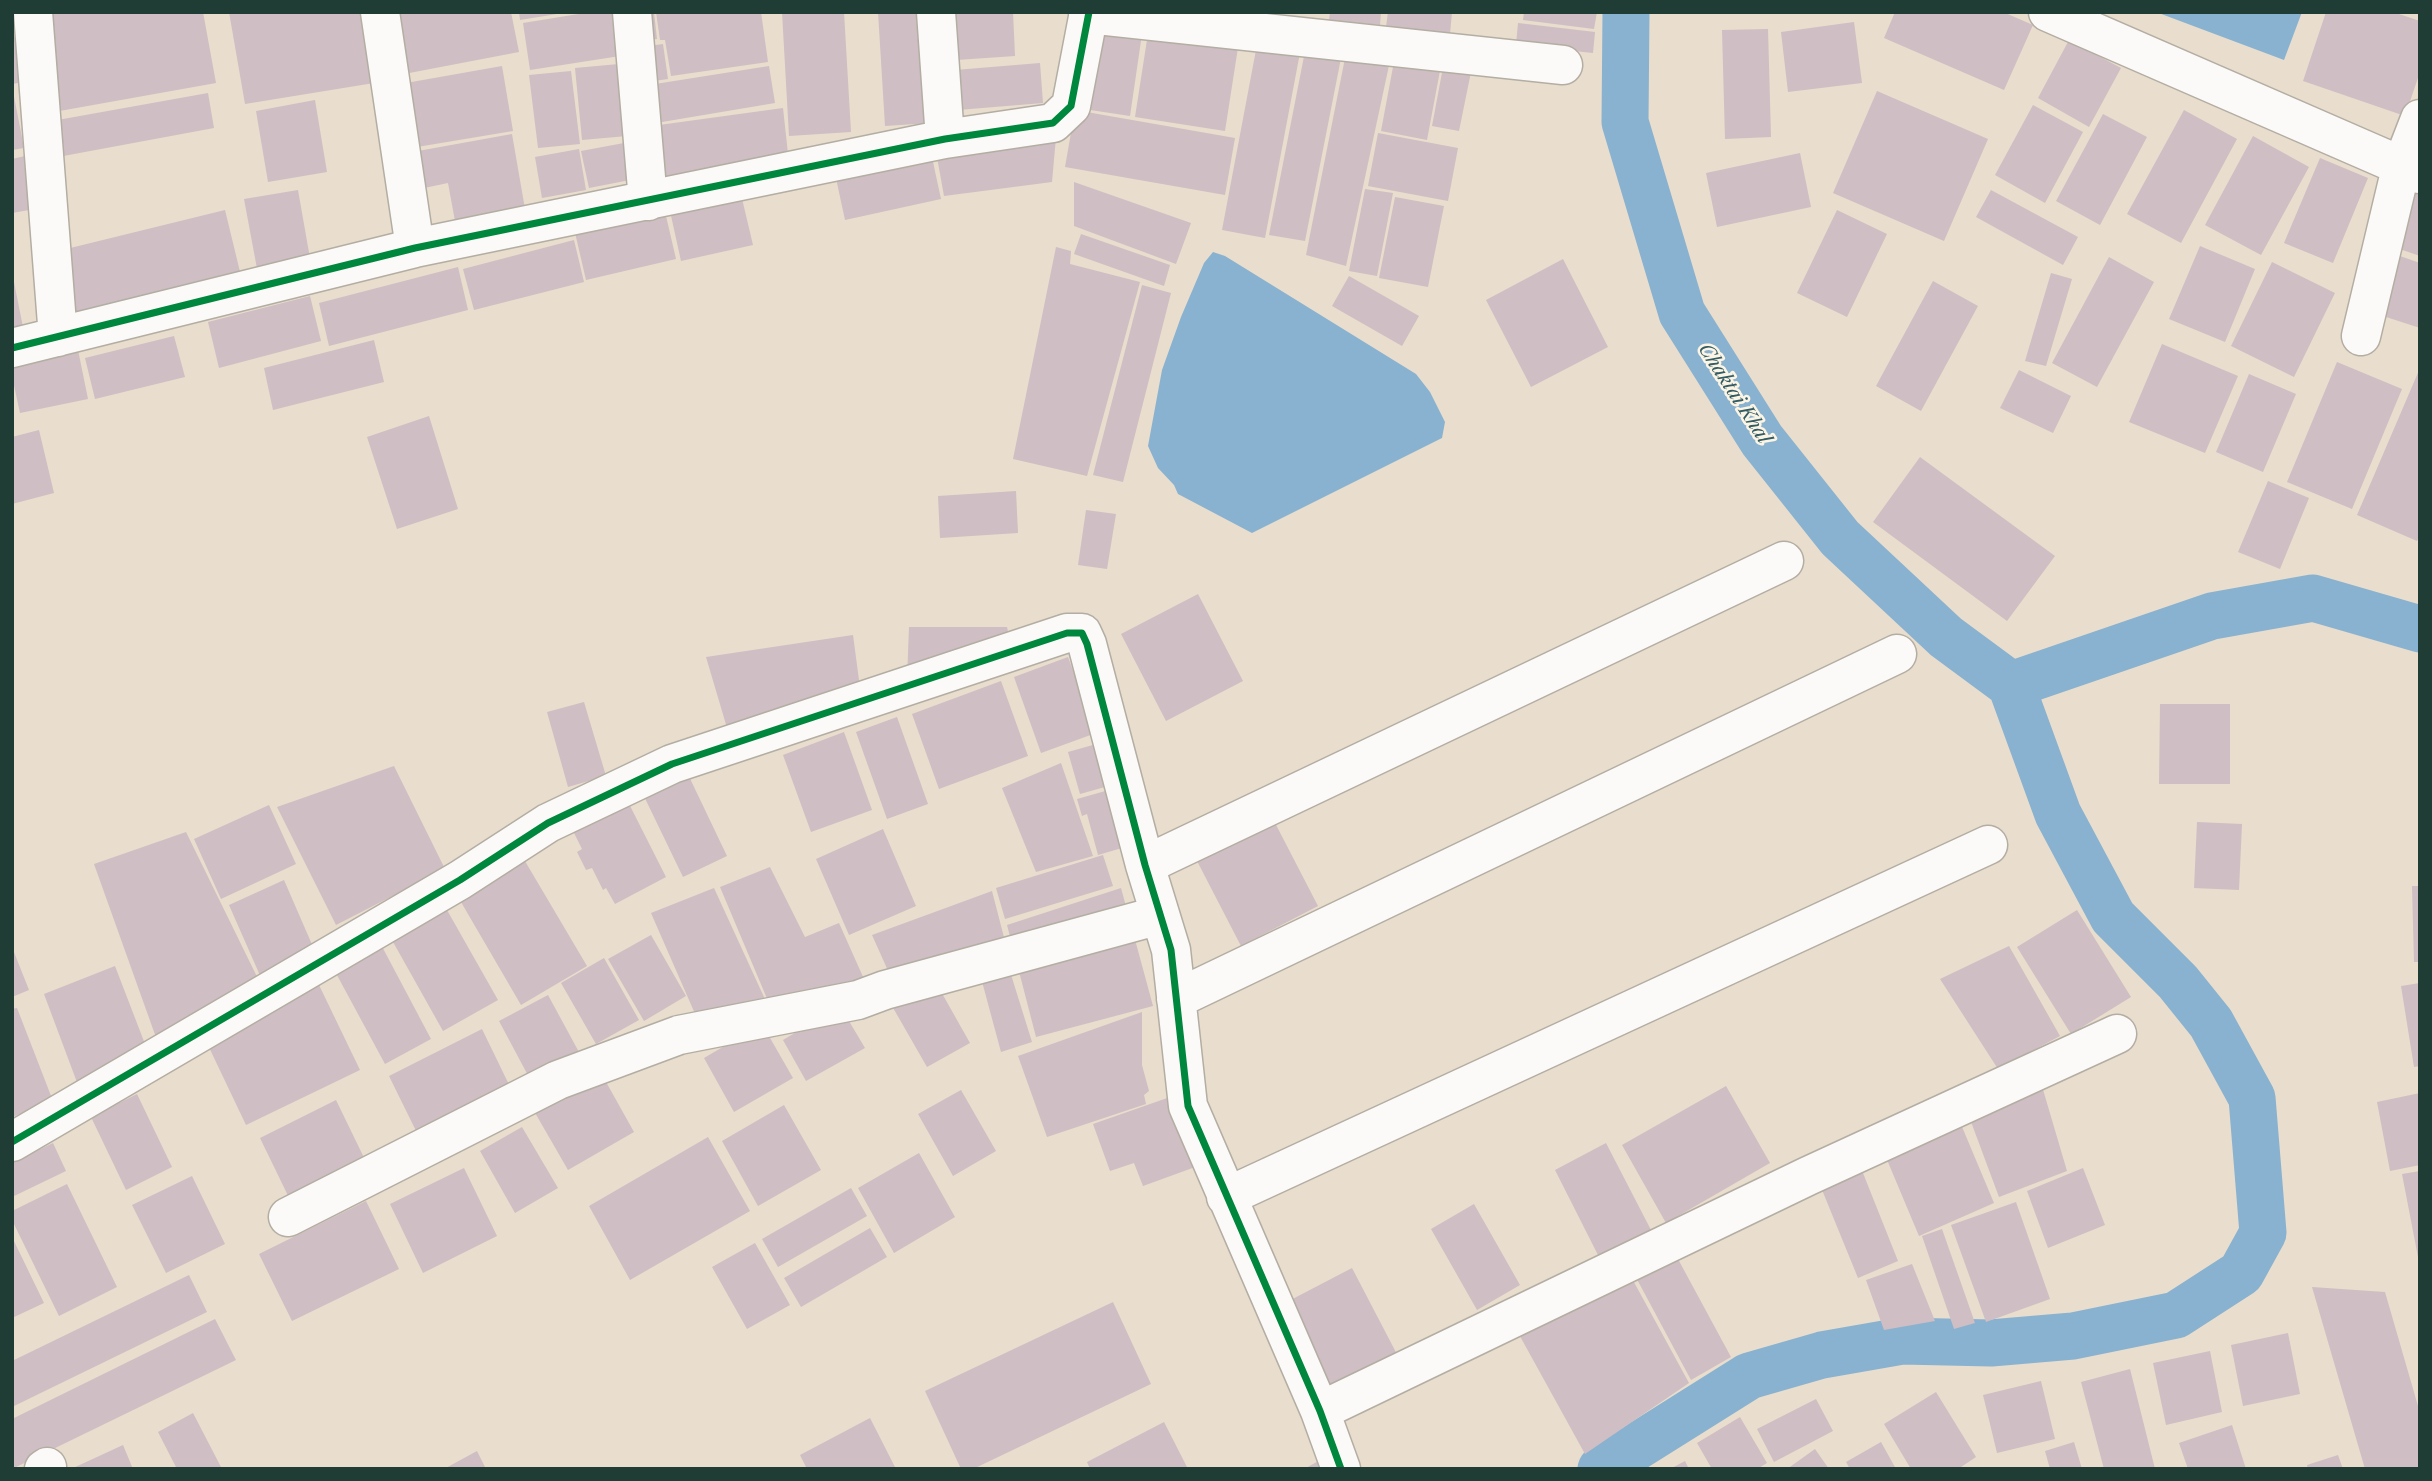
<!DOCTYPE html>
<style>
body{margin:0}
#map{position:relative;width:2432px;height:1481px;overflow:hidden;background:#e9ddcd;font-family:"Libre Caslon Text",serif}
canvas{display:block}
.frame{position:absolute;inset:0;border:14px solid #1f3d34;pointer-events:none}
</style>
<div id="map">
<canvas width="2432" height="1481"></canvas>
<div class="frame"></div>
</div>
<script>
const ctx = document.querySelector('canvas').getContext('2d');
ctx.lineJoin = 'round';
function fill(path, color) {
  ctx.fillStyle = color;
  ctx.fill(path, 'evenodd');
}
function shape(rows) {
  const path = new Path2D();
  for (const r of rows) {
    path.moveTo(r[0], r[1]);
    for (let i = 2; i < r.length; i += 2) path.lineTo(r[i], r[i + 1]);
  }
  return path;
}
function stroke(path, color, width, dash) {
  ctx.strokeStyle = color;
  ctx.lineWidth = width;
  ctx.lineCap = dash ? 'butt' : 'round';
  ctx.setLineDash(dash || []);
  ctx.stroke(path);
}
function write(font, color, halo, rows, align = 'center') {
  ctx.font = font + ' "Libre Caslon Text",serif';
  ctx.lineWidth = 5;
  ctx.setLineDash([]);
  ctx.textBaseline = 'middle';
  ctx.strokeStyle = halo;
  ctx.fillStyle = color;
  for (const [text, x, y, turn = 0] of rows) {
    ctx.save();
    ctx.translate(x, y);
    ctx.rotate((+turn || 0) * Math.PI / 180);
    ctx.textAlign = isNaN(turn) ? turn : align;
    if (halo) ctx.strokeText(text, 0, 0);
    ctx.fillText(text, 0, 0);
    ctx.restore();
  }
}
fill(shape([
 [2156,12,2302,12,2284,60],
 [1213,252,1225,256,1416,374,1430,392,1445,422,1442,438,1252,533,1178,494,1174,485,1158,468,1148,446,1162,370,1181,317,1204,263]
]), '#88b2d0');
stroke(shape([
 [1626,12,1625,122,1682,313,1762,440,1840,538,1946,637,2011,685],
 [2011,685,2212,616,2313,598,2420,629],
 [1601,1469,1749,1376,1822,1355,1902,1341,1991,1343,2073,1336,2176,1315,2241,1273,2263,1233,2252,1098,2211,1023,2178,982,2113,917,2058,814,2011,685]
]), '#88b2d0', 47);
fill(shape([
 [37,12,203,12,216,83,54,112],
 [229,12,363,12,374,83,245,104],
 [404,12,511,12,519,52,404,74,393,14],
 [519,12,557,12,557,14,520,20],
 [591,12,613,12,620,56,530,70,523,23],
 [635,12,654,12,657,39,638,41],
 [656,12,761,12,768,62,671,76,665,40,660,40],
 [782,12,844,12,851,132,789,136],
 [878,12,924,12,931,123,885,126],
 [939,12,1013,12,1015,56,942,61],
 [1330,12,1381,12,1380,25,1329,20],
 [1388,12,1452,12,1450,34,1386,27],
 [1524,12,1597,12,1594,29,1523,20],
 [1895,12,2003,12,2033,25,2004,90,1884,38],
 [2326,12,2393,12,2420,21,2420,72,2405,116,2303,81],
 [1854,22,1862,83,1788,92,1781,32],
 [1518,23,1595,32,1593,53,1516,45],
 [12,24,24,82,12,84],
 [1089,27,1142,34,1130,116,1077,108],
 [1149,27,1239,41,1225,131,1135,117],
 [1768,29,1771,137,1725,139,1722,30],
 [1259,34,1302,42,1265,238,1222,230],
 [2069,40,2121,68,2089,127,2038,98],
 [1307,41,1343,48,1305,241,1269,235],
 [663,44,668,79,640,83,635,48],
 [1347,48,1391,56,1346,266,1306,255],
 [1396,51,1442,60,1427,140,1381,131],
 [1444,62,1472,67,1459,131,1432,126],
 [1040,63,1043,103,946,111,943,71],
 [619,64,627,136,582,140,575,68],
 [502,66,513,131,417,147,406,83],
 [769,66,775,103,656,123,649,85],
 [571,71,580,144,538,148,529,75],
 [12,86,24,148,12,150],
 [1877,91,1988,139,1944,241,1833,193],
 [208,93,214,128,58,157,52,121],
 [315,100,327,172,268,182,256,111],
 [2033,105,2083,132,2045,203,1995,175],
 [783,108,789,163,651,182,652,126],
 [1075,110,1235,138,1225,195,1065,167],
 [2184,110,2237,139,2181,243,2127,214],
 [2103,114,2147,137,2100,225,2056,201],
 [1057,126,1052,182,944,196,935,146],
 [1378,133,1458,148,1448,201,1368,186],
 [512,134,525,209,455,221,448,183,424,188,418,151],
 [2253,136,2309,167,2261,255,2205,225],
 [624,143,630,180,589,188,581,151],
 [930,148,941,199,845,220,834,169],
 [579,149,586,190,542,198,535,157],
 [1800,153,1811,207,1717,227,1706,173],
 [25,156,35,209,12,213,12,159],
 [2320,158,2368,178,2333,263,2284,243],
 [1074,182,1191,223,1176,264,1074,226],
 [739,186,753,245,681,261,668,202],
 [2414,188,2420,190,2420,256,2394,247],
 [1365,189,1393,193,1377,276,1349,271],
 [298,190,311,264,258,274,244,199],
 [1991,190,2078,237,2063,265,1976,217],
 [1395,197,1444,206,1428,287,1379,278],
 [663,203,676,259,586,280,573,224],
 [225,210,242,280,71,322,54,252],
 [1837,210,1887,234,1847,317,1797,293],
 [1081,234,1170,265,1164,286,1074,254],
 [574,240,584,282,474,310,463,269],
 [2200,246,2255,269,2225,342,2169,319],
 [1056,247,1071,251,1070,264,1140,282,1087,476,1013,459],
 [2400,256,2420,263,2420,328,2380,315],
 [2109,257,2154,282,2097,387,2052,363],
 [1563,259,1608,347,1531,387,1486,300],
 [2272,262,2335,293,2294,377,2231,346],
 [458,267,468,310,329,346,319,303],
 [12,272,23,327,12,329],
 [2051,273,2072,279,2046,366,2025,361],
 [1349,276,1419,316,1402,346,1332,306],
 [1933,281,1978,306,1921,411,1876,386],
 [1142,285,1171,293,1123,482,1093,475],
 [310,296,321,341,219,368,208,322],
 [174,336,185,377,95,399,85,358],
 [374,340,384,382,273,410,264,368],
 [2162,344,2238,376,2205,453,2129,422],
 [77,345,88,399,20,413,12,376,12,358],
 [2337,362,2402,389,2352,509,2287,482],
 [2420,368,2420,535,2417,541,2357,515],
 [2019,370,2071,396,2053,433,2000,408],
 [2249,374,2296,394,2263,472,2216,452],
 [429,416,458,509,397,529,367,437],
 [39,430,54,493,12,504,12,437],
 [1920,457,2055,556,2007,621,1873,522],
 [2268,481,2309,498,2280,569,2238,552],
 [1016,491,1018,533,940,538,938,496],
 [1086,510,1116,514,1107,569,1078,565],
 [1198,594,1243,681,1166,721,1121,634],
 [909,627,1007,627,1011,645,907,680],
 [853,635,861,695,730,738,706,657],
 [1068,657,1096,733,1041,753,1014,677],
 [1001,681,1028,756,939,789,912,714],
 [584,702,606,776,568,787,547,712],
 [2160,704,2230,704,2230,784,2159,784],
 [897,717,928,804,887,819,856,732],
 [844,732,872,810,811,832,783,755],
 [1100,743,1112,785,1080,794,1068,752],
 [1061,763,1093,856,1036,872,1002,788],
 [394,766,445,869,336,925,277,807],
 [684,766,727,856,683,877,640,788],
 [1116,788,1132,845,1098,855,1087,814,1082,816,1077,799],
 [623,792,666,877,615,904,606,888,603,890,592,868,586,870,577,852,582,849,568,821],
 [269,805,296,864,221,899,194,839],
 [1273,819,1318,906,1241,946,1196,859],
 [2197,822,2242,824,2239,890,2194,888],
 [883,829,916,906,849,935,816,859],
 [186,832,263,989,158,1043,94,864],
 [519,851,587,966,521,1005,454,890],
 [1103,855,1113,886,1005,919,996,888],
 [770,867,805,937,839,923,868,988,771,1008,720,887],
 [284,880,317,956,262,980,229,905],
 [2412,886,2420,886,2420,962,2414,962],
 [714,888,769,1008,696,1016,651,913],
 [1121,888,1153,1006,1036,1037,1007,925],
 [992,891,1007,949,894,984,872,935],
 [443,903,498,1000,443,1031,388,933],
 [2077,910,2131,997,2071,1034,2017,947],
 [651,935,686,996,644,1021,608,959],
 [378,939,431,1039,385,1064,331,964],
 [2009,946,2060,1036,1998,1069,1940,979],
 [12,947,29,990,12,997],
 [604,958,639,1020,596,1044,561,983],
 [1008,965,1032,1042,1001,1052,980,974],
 [115,966,150,1057,78,1085,44,994],
 [935,981,970,1043,927,1067,892,1006],
 [2420,983,2420,1066,2414,1067,2401,986],
 [319,985,360,1070,246,1125,206,1041],
 [548,995,580,1054,531,1081,499,1021],
 [840,1006,865,1048,806,1081,783,1040],
 [17,1008,53,1101,12,1117,12,1009],
 [1142,1012,1142,1065,1149,1091,1144,1095,1146,1104,1047,1137,1018,1056],
 [762,1024,793,1078,734,1112,704,1058],
 [482,1029,515,1097,422,1143,389,1076],
 [601,1073,634,1132,568,1170,534,1111],
 [2039,1076,2067,1171,1999,1197,1967,1111],
 [1726,1086,1770,1163,1666,1223,1622,1145],
 [961,1090,996,1151,953,1176,918,1114],
 [2420,1093,2420,1165,2390,1171,2377,1102],
 [137,1094,172,1167,126,1190,91,1117],
 [1173,1096,1198,1166,1143,1186,1134,1163,1110,1171,1093,1124],
 [336,1100,370,1170,294,1208,260,1138],
 [784,1105,821,1170,758,1206,722,1141],
 [1960,1122,1994,1203,1919,1236,1885,1155],
 [522,1127,558,1188,515,1213,480,1151],
 [708,1137,750,1211,630,1280,589,1206],
 [53,1143,66,1171,12,1197,12,1163],
 [1606,1143,1651,1230,1599,1257,1555,1170],
 [919,1153,955,1217,894,1253,858,1188],
 [1859,1163,1898,1261,1858,1278,1818,1180],
 [464,1168,497,1236,423,1273,390,1204],
 [2083,1168,2105,1225,2048,1248,2027,1191],
 [2420,1171,2420,1257,2418,1257,2402,1174],
 [192,1176,225,1244,166,1273,132,1205],
 [67,1184,117,1287,59,1316,12,1220,12,1211],
 [851,1188,867,1216,778,1267,762,1239],
 [366,1201,399,1269,292,1321,259,1254],
 [2016,1202,2050,1299,1986,1322,1951,1225],
 [1474,1204,1520,1285,1477,1310,1431,1229],
 [870,1228,887,1257,801,1307,784,1278],
 [1942,1229,1975,1323,1954,1329,1922,1236],
 [12,1237,44,1303,12,1318],
 [755,1243,790,1305,747,1329,712,1267],
 [1672,1248,1731,1357,1691,1380,1632,1270],
 [1912,1264,1935,1321,1884,1330,1866,1280],
 [1352,1268,1400,1360,1330,1397,1283,1304],
 [1629,1273,1689,1383,1585,1454,1516,1329],
 [189,1275,207,1312,12,1407,12,1361],
 [2312,1287,2385,1292,2420,1413,2420,1469,2365,1469],
 [1113,1302,1151,1384,973,1469,961,1469,925,1391],
 [215,1319,236,1360,12,1469,12,1419],
 [2288,1333,2300,1394,2243,1406,2231,1345],
 [2210,1351,2222,1412,2166,1425,2153,1363],
 [2130,1369,2155,1469,2104,1469,2081,1382],
 [2041,1381,2055,1439,1997,1453,1983,1395],
 [1936,1392,1976,1457,1958,1469,1911,1469,1884,1424],
 [1816,1399,1833,1431,1774,1462,1757,1429],
 [193,1413,222,1469,177,1469,158,1432],
 [1740,1417,1767,1463,1757,1469,1712,1469,1697,1443],
 [870,1418,896,1469,807,1469,800,1455],
 [1164,1422,1188,1469,1090,1469,1087,1462],
 [2232,1425,2246,1469,2188,1469,2179,1443],
 [1881,1442,1896,1469,1850,1469,1846,1462],
 [2074,1442,2082,1469,2050,1469,2045,1451],
 [123,1445,133,1469,71,1469],
 [1815,1449,1829,1469,1787,1469],
 [477,1451,486,1469,444,1469],
 [2338,1455,2343,1469,2308,1469,2307,1465],
 [1324,1458,1330,1469,1304,1469],
 [1685,1461,1689,1469,1670,1469]
]), '#cfbec3');
const street = shape([
 [33,12,58,337],
 [380,12,415,248],
 [632,12,648,201],
 [936,12,945,139],
 [2048,12,2420,174],
 [1088,14,1563,65],
 [2361,336,2401,168,2420,119],
 [12,348,415,248,945,139,1053,123,1071,106,1089,12],
 [1145,865,1784,561],
 [1176,999,1897,654],
 [12,1142,460,880,548,823,672,764,1067,633,1082,633,1087,644,1145,865,1171,950,1188,1106,1320,1411,1341,1469],
 [1226,1197,1988,845],
 [288,1217,558,1080,679,1035,858,1000,885,990,1160,915],
 [1320,1411,1808,1176,2117,1034],
 [44,1469,47,1467]
]);
stroke(street, '#b3aea3', 41);
stroke(street, '#fcfaf8', 38);
stroke(shape([
 [12,348,415,248,945,139,1053,123,1071,106,1089,12],
 [12,1142,460,880,548,823,672,764,1067,633,1082,633,1087,644,1145,865,1171,950,1188,1106,1320,1411,1341,1469]
]), '#00873e', 7);
write('italic 19px', '#325b63', '#fcf5e5', [
 ["Chaktai Khal",1734,394,57]
]);
</script>
